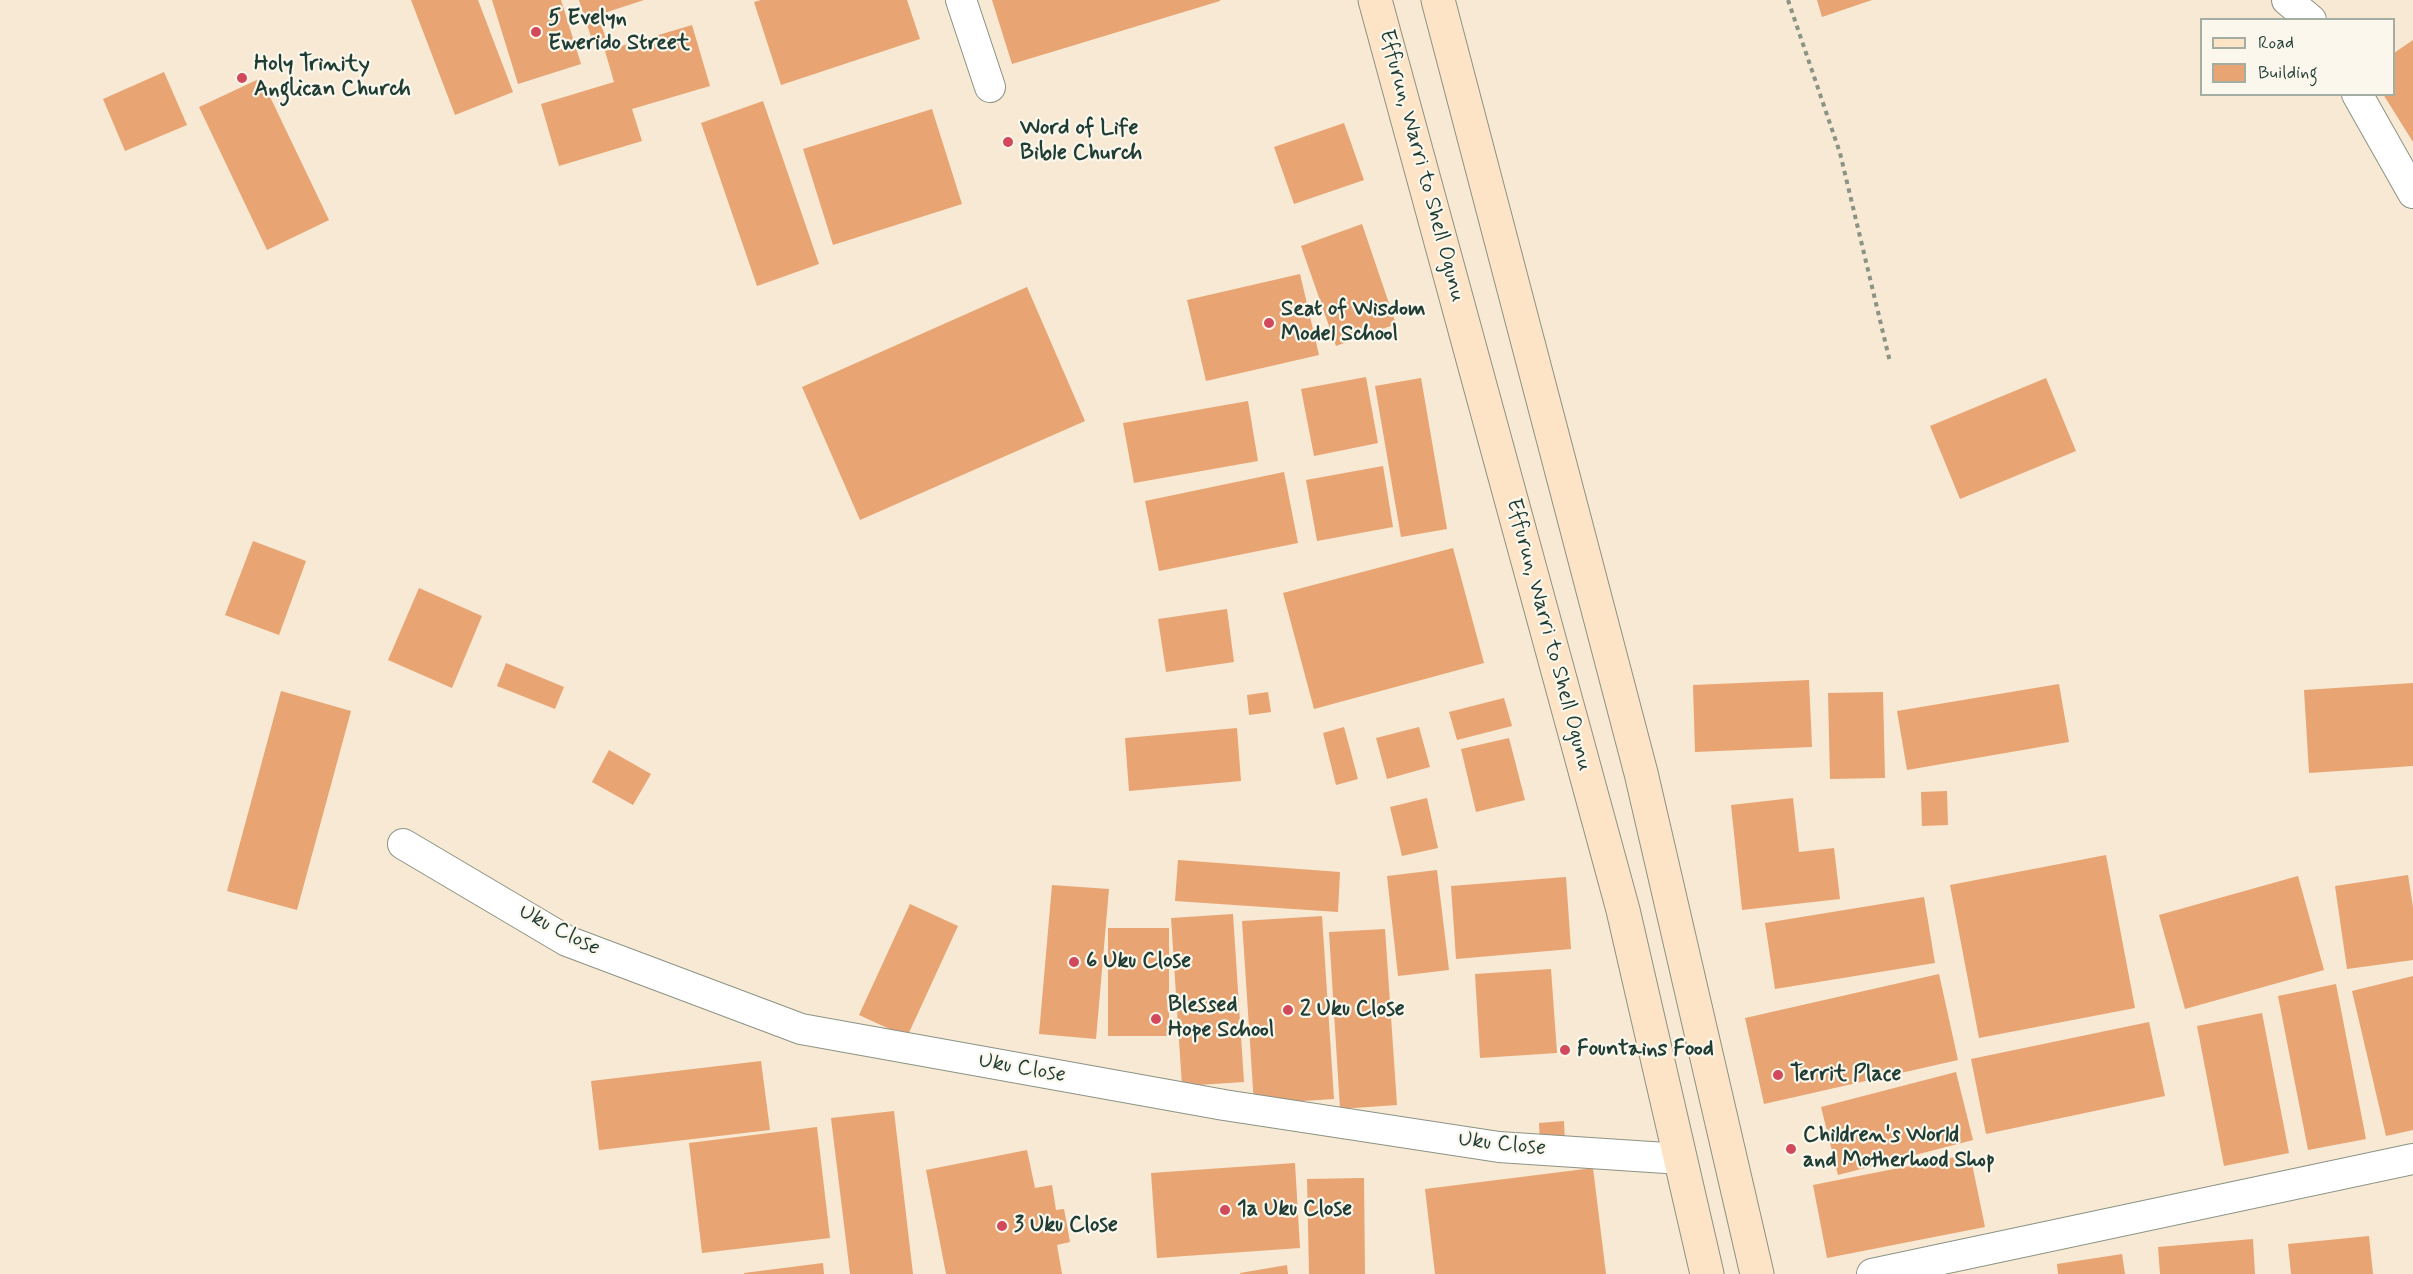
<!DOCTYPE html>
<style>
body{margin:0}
#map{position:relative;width:2413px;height:1274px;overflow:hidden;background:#f7e9d3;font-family:Mynerve,sans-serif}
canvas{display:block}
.legend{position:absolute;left:2200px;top:18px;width:195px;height:78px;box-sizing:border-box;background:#fbf7ec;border:2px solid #a3ada2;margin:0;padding:8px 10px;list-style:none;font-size:18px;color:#1f3d34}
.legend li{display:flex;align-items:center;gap:12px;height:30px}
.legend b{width:30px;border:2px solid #a3ada2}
</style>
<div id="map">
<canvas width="2413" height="1274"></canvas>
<ul class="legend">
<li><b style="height:8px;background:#fee4c6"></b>Road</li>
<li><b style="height:16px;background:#e8a473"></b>Building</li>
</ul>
</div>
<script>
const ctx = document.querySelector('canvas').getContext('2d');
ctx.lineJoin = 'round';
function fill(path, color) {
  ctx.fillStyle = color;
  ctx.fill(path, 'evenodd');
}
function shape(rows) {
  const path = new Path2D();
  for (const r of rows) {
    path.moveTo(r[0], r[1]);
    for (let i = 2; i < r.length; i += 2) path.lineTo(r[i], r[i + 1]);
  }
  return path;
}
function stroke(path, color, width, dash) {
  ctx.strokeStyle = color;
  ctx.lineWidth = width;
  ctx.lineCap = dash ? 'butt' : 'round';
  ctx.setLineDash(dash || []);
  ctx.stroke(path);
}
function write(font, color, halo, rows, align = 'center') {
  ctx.font = font + ' Mynerve,sans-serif';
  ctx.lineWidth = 4.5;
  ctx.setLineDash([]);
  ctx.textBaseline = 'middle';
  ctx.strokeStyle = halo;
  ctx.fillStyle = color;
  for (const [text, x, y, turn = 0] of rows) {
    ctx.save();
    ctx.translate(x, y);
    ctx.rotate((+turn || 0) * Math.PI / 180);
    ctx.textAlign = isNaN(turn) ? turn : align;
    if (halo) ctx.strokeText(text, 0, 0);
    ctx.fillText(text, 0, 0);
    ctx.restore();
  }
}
fill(shape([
 [411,0,478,0,513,92,455,115],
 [492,0,561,0,581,64,518,84],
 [579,0,644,0,598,15,606,39,593,43],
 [761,0,907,0,920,39,781,85,754,2],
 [992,0,1220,0,1220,1,1012,64],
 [1817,0,1872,0,1822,17],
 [692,25,710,86,632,109,642,141,559,166,541,104,614,82,605,51],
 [2413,40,2413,142,2383,94,2394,94,2394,53],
 [164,72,187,125,125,151,103,99],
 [261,78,329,220,267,250,199,107],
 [763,101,819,264,757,286,701,123],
 [932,109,962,204,833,245,803,149],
 [1344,123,1364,180,1294,204,1274,147],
 [1362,224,1396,324,1336,346,1301,246],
 [1300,274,1319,355,1206,381,1187,300],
 [1027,287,1085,421,860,520,802,387],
 [1366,377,1378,443,1314,456,1301,389],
 [1421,378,1447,529,1401,537,1375,386],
 [2046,378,2076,451,1960,499,1930,426],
 [1248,401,1258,461,1134,483,1123,423],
 [1383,466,1393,527,1317,541,1306,480],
 [1284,472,1298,543,1159,571,1145,501],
 [253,541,306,561,279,635,225,615],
 [1453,548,1484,663,1314,709,1283,593],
 [419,588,482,616,452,688,388,660],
 [1227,609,1234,662,1166,672,1158,619],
 [506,663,564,687,555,709,497,686],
 [1809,680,1812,747,1695,752,1693,685],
 [2413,683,2413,766,2309,773,2304,690],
 [2059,684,2069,742,1907,770,1897,711],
 [281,691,351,711,297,910,227,891],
 [1268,692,1271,712,1249,715,1247,695],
 [1883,692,1885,778,1830,779,1828,693],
 [1504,698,1512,726,1457,740,1449,712],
 [1344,727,1358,779,1336,785,1323,733],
 [1419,727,1430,767,1387,779,1376,738],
 [1237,728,1241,781,1129,791,1125,738],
 [1509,738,1525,800,1476,812,1461,749],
 [609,750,651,774,633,805,592,782],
 [1947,791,1948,825,1922,826,1921,792],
 [1427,798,1438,848,1402,856,1390,807],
 [1793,798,1799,852,1834,848,1840,899,1742,910,1731,805],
 [2106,855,2135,1008,1979,1038,1950,885],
 [1178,860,1340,872,1338,912,1175,901],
 [1437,870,1449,970,1398,976,1387,876],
 [2408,875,2413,907,2413,960,2347,969,2335,886],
 [2298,876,2324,970,2185,1009,2159,915],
 [1566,877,1571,949,1456,959,1451,886],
 [1052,885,1109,889,1096,1039,1039,1034],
 [1924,897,1935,963,1775,989,1765,923],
 [910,904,958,926,907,1037,859,1015],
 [1233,914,1244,1082,1182,1086,1171,918],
 [1322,916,1334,1099,1254,1104,1242,921],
 [1108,928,1169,928,1169,1036,1108,1036],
 [1385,929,1397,1105,1340,1109,1329,932],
 [1551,969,1557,1053,1480,1058,1475,974],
 [1939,974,1958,1060,1764,1104,1745,1018],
 [2413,976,2413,1130,2386,1136,2352,991],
 [2336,984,2366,1139,2308,1150,2278,996],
 [2262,1013,2289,1153,2224,1166,2197,1026],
 [2149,1022,2165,1096,1986,1134,1971,1059],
 [761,1061,770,1130,599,1150,591,1081],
 [1956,1072,1973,1140,1838,1175,1821,1107],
 [894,1111,913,1274,850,1274,831,1118],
 [1564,1121,1565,1142,1540,1144,1539,1123],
 [817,1127,830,1238,702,1253,689,1143],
 [1027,1150,1035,1188,1052,1185,1056,1210,1064,1209,1070,1242,1057,1245,1062,1274,946,1274,926,1170],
 [1970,1154,1985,1227,1827,1258,1813,1185],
 [1295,1163,1300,1248,1157,1258,1151,1173],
 [1593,1168,1606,1274,1435,1274,1425,1189],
 [1364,1178,1365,1274,1309,1274,1307,1179],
 [2369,1236,2373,1274,2291,1274,2288,1244],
 [2253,1239,2255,1274,2160,1274,2158,1247],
 [2122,1254,2125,1274,2058,1274,2057,1264],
 [823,1263,824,1274,744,1274,744,1273],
 [1287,1265,1288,1274,1240,1274,1240,1273]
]), '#e8a473');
const street = shape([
 [961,0,990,87],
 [2287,0,2311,20],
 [2357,94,2413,193],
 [403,844,567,941,801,1029,1224,1105,1499,1147,1681,1159],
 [1872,1274,2413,1159]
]);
const secondary = shape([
 [1375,0,1623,910,1707,1274],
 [1438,0,1641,773,1757,1274]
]);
stroke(street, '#8b9384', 32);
stroke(secondary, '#8b9384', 35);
stroke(shape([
 [1788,0,1840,153,1890,362]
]), '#8b9384', 4, [4.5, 4.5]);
stroke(street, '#fff', 30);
stroke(secondary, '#fee4c6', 33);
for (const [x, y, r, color] of [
 [536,32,6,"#d1495b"],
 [242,78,6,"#d1495b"],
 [1008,142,6,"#d1495b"],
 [1269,323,6,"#d1495b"],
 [1074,962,6,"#d1495b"],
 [1288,1010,6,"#d1495b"],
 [1156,1019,6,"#d1495b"],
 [1565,1050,6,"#d1495b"],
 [1778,1075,6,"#d1495b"],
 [1791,1149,6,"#d1495b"],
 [1225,1210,6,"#d1495b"],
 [1002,1226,6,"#d1495b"]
]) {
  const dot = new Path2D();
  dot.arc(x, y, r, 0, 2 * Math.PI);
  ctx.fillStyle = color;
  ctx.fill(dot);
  stroke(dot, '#fbf7ec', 2);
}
write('bold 22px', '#1f3d34', '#fbf7ec', [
 ["5 Evelyn",548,19],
 ["Ewerido Street",548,44],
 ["Holy Trinity",254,65],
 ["Anglican Church",254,90],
 ["Word of Life",1020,129],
 ["Bible Church",1020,154],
 ["Seat of Wisdom",1281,310],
 ["Model School",1281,335],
 ["6 Uku Close",1086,962],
 ["Blessed",1168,1006],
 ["Hope School",1168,1031],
 ["2 Uku Close",1300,1010],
 ["Fountains Food",1577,1050],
 ["Territ Place",1790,1075],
 ["Children's World",1803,1136],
 ["and Motherhood Shop",1803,1161],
 ["1a Uku Close",1237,1210],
 ["3 Uku Close",1014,1226]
], 'left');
write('22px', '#1f3d34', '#fbf7ec', [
 ["Effurun, Warri to Shell Ogunu",1421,166,75],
 ["Effurun, Warri to Shell Ogunu",1548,635,75],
 ["Uku Close",559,931,27],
 ["Uku Close",1022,1069,10],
 ["Uku Close",1502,1145,6]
]);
</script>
